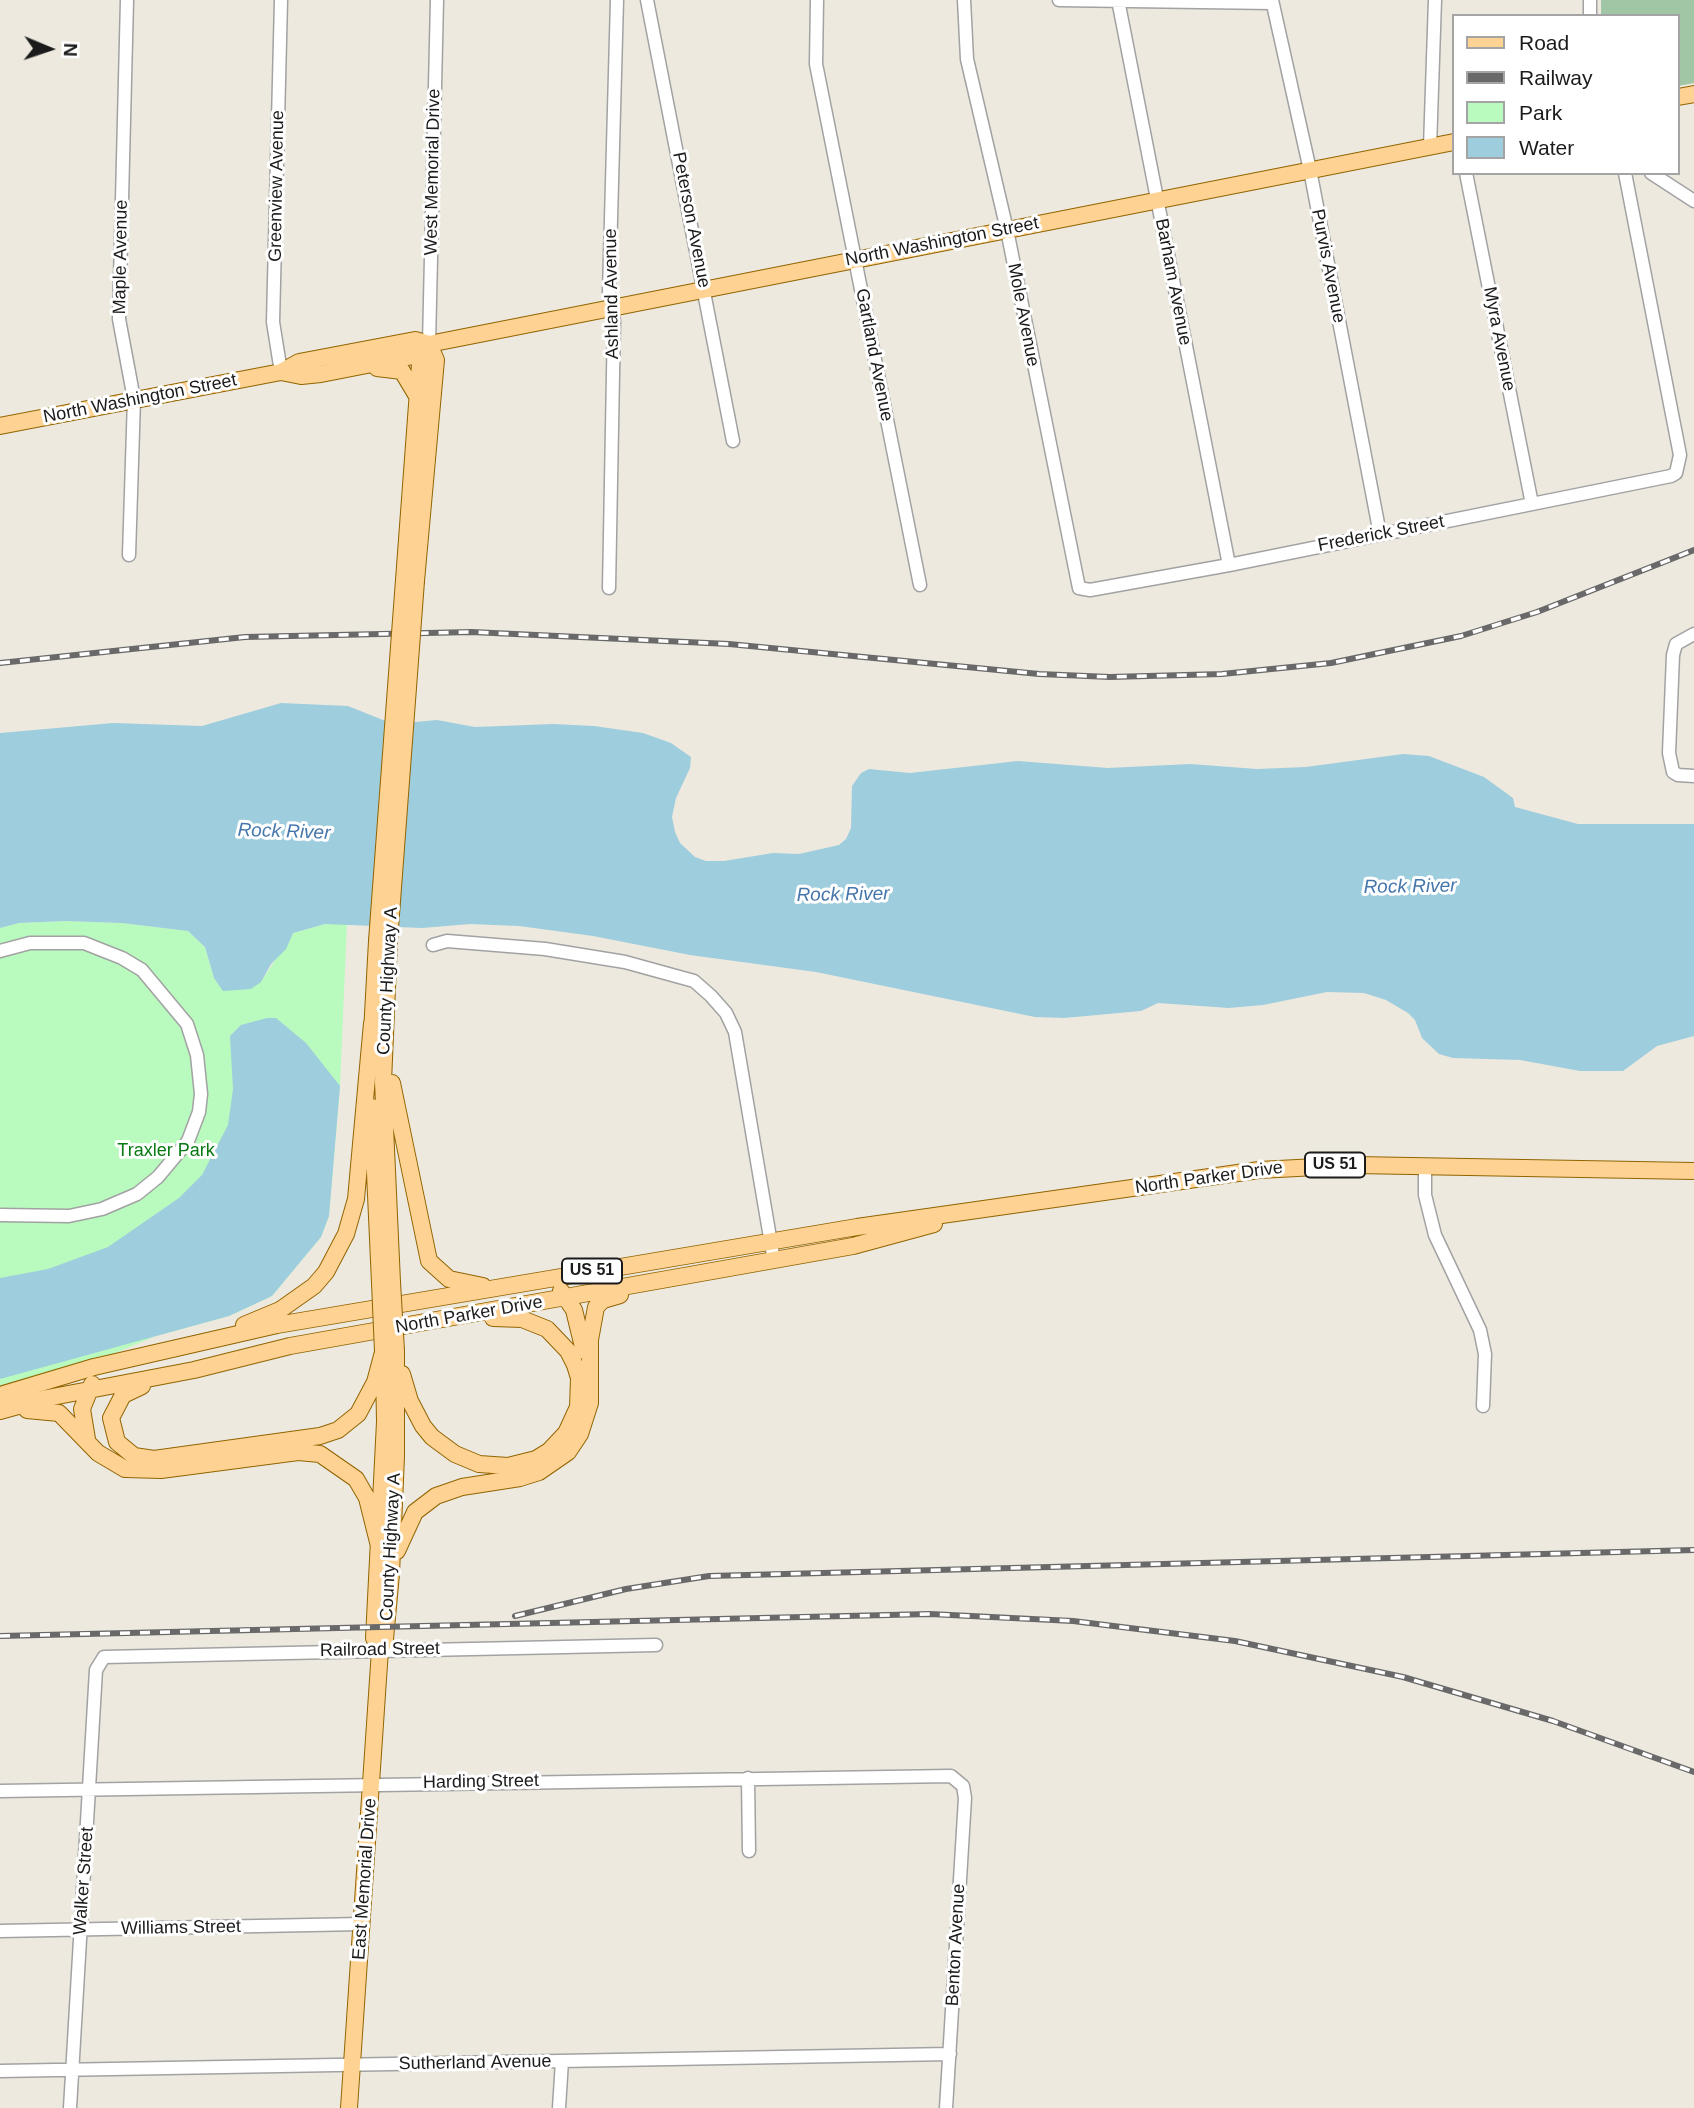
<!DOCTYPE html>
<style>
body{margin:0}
#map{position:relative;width:1694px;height:2108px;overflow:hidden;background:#ede9df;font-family:Arial,sans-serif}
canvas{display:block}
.legend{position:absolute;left:1452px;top:14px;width:228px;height:161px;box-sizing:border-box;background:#fff;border:2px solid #a4a4a4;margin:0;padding:9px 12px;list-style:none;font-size:21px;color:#1b1b1b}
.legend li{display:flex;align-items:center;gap:14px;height:35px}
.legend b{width:35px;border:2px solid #a4a4a4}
.north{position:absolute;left:14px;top:14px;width:70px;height:70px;-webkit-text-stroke:5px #fff;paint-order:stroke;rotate:92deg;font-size:19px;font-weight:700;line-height:28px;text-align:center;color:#1b1b1b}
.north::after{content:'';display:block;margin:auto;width:24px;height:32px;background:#1b1b1b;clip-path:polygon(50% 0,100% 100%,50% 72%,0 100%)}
</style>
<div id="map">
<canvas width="1694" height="2108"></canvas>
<ul class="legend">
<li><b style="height:9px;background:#fed293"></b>Road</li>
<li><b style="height:9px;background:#696969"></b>Railway</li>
<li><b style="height:19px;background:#b9fabf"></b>Park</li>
<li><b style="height:19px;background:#9ecddd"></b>Water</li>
</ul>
<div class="north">N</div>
</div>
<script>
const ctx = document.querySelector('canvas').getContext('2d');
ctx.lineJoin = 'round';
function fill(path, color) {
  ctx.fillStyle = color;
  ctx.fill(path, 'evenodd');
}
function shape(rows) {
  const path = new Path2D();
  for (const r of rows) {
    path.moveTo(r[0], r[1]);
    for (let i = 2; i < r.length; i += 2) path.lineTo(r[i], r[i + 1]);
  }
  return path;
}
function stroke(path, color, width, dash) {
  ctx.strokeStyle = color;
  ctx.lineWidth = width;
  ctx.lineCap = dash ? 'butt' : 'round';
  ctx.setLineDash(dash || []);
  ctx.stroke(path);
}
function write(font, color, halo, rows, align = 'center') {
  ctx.font = font + ' Arial,sans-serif';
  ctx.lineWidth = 6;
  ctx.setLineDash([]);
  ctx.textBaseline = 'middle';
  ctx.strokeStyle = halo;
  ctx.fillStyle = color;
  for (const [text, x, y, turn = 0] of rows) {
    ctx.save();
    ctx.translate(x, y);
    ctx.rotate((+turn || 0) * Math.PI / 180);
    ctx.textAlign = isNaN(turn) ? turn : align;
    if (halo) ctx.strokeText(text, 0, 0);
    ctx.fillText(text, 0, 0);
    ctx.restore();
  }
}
fill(shape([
 [1601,0,1694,0,1694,83,1678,86,1678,16,1601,16]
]), '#a0c6a6');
fill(shape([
 [66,921,122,923,188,931,205,947,214,978,261,982,293,933,325,924,347,923,340,1086,329,1216,321,1237,272,1296,229,1316,156,1336,56,1378,0,1395,0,928,19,923]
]), '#b9fabf');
fill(shape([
 [281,703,348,706,393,724,437,720,475,727,553,724,594,726,643,733,671,743,691,757,690,768,676,798,672,817,675,832,680,843,695,857,706,861,724,861,773,853,799,854,839,845,846,839,851,828,852,786,861,773,869,769,910,773,1018,761,1108,768,1190,764,1257,769,1306,767,1403,754,1429,756,1484,777,1513,798,1515,807,1578,824,1694,824,1694,1036,1657,1046,1623,1071,1580,1071,1520,1060,1453,1058,1439,1054,1422,1038,1415,1020,1408,1013,1386,1000,1364,993,1327,992,1263,1005,1229,1008,1158,1003,1141,1011,1064,1018,1035,1017,816,972,690,955,593,936,519,926,470,924,422,928,325,924,293,933,286,949,271,964,261,982,251,989,223,991,214,978,205,947,188,931,122,923,66,921,19,923,0,928,0,733,113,723,202,726],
 [267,1018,276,1018,306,1043,340,1086,329,1216,321,1237,272,1296,229,1316,0,1379,0,1278,48,1269,108,1247,179,1198,202,1175,228,1125,233,1089,230,1036,241,1025]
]), '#9ecddd');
const minor = shape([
 [127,0,119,319,134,399,129,555],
 [647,0,733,441],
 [817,0,816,64,920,585],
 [964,0,967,59,1007,230,1079,588,1090,590,1229,565,1671,476,1676,473,1680,455,1625,173],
 [1059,0,1272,3],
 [1118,0,1229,565],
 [1272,0,1310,170,1380,534],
 [1590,16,1590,0],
 [1430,147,1435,0],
 [1466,173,1532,504],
 [1651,173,1694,201],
 [429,344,437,0],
 [281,372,273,322,281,0],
 [609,588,614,321,609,292,617,0],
 [1694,634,1676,644,1673,655,1669,753,1673,772,1678,775,1694,776],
 [433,945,447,941,545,949,625,962,694,981,711,996,726,1013,735,1032,774,1261],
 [0,951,30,943,84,943,122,958,142,970,187,1024,197,1055,201,1094,199,1112,188,1141,158,1177,137,1194,102,1209,69,1216,0,1215],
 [1425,1167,1425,1195,1435,1235,1480,1330,1485,1354,1483,1406],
 [748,1778,749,1851],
 [0,1791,951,1776,963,1786,965,1798,946,2108],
 [0,1931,362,1924],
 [0,2071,950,2054],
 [70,2108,96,1670,104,1657,656,1645],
 [559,2108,562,2061]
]);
const major = shape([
 [1678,97,1694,94],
 [377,368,402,371,417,396],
 [281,372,301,376,321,374,413,356,429,344,1454,142],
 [0,426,281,372,299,362,415,340,429,344],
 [404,580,420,364,428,346],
 [416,581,436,360,429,344],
 [389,941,383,1082,392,1282],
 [372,1032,377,941],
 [392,1083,429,1261,449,1279,483,1286],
 [372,1107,380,1283],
 [561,1291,574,1310,584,1351],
 [244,1325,280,1310,314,1286,326,1272,346,1234,356,1199,372,1023],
 [402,1374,410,1401,423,1426,432,1437,455,1454,479,1464,508,1466,536,1459,549,1451,566,1433,578,1407,579,1378,575,1365,568,1351,547,1329,522,1319,493,1318],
 [142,1386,123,1395,111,1418,117,1442,134,1456,154,1459,320,1436,338,1430,358,1414,375,1382,383,1352],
 [0,1395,94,1367,277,1325,857,1227,1259,1170,1355,1165,1694,1171],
 [27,1410,59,1413,98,1453,125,1469,161,1470,298,1452,320,1454,356,1479,367,1498,380,1550],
 [0,1411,47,1398,194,1370,290,1346,853,1246,934,1224],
 [87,1439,82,1409,92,1384],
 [397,1551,415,1512,436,1496,462,1487,520,1478,539,1472,568,1452,580,1434,590,1403,590,1340,596,1307,603,1300,620,1295],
 [380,1650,374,1638,385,1422,384,1368],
 [349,2108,380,1650,385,1639,391,1574,396,1456,396,1351]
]);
stroke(minor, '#a2a2a2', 15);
stroke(major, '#916400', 18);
stroke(minor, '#fff', 12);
stroke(major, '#fed293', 16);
const rail = shape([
 [0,663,245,637,472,632,729,644,1039,674,1110,677,1222,674,1331,663,1461,636,1537,612,1694,550],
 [515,1616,626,1589,709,1576,1694,1550],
 [0,1636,930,1614,1073,1621,1235,1641,1403,1677,1553,1721,1694,1772]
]);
stroke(rail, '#696969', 6);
stroke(rail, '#fff', 3.5, [10]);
const majorBridge = shape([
 [377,941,404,580],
 [389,941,416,581],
 [392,1282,396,1351],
 [380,1283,383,1352]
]);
stroke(majorBridge, '#916400', 18, []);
stroke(majorBridge, '#fed293', 16);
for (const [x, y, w] of [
 [1335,1165,60],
 [592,1271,60]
]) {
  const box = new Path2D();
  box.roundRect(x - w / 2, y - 12.5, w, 25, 5);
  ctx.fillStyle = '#fff';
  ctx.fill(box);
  stroke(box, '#1b1b1b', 2);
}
write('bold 16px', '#1b1b1b', null, [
 ["US 51",1335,1165],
 ["US 51",592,1271]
]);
write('18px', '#1b1b1b', '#fff', [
 ["West Memorial Drive",433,172,-89],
 ["Greenview Avenue",277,186,-89],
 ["Peterson Avenue",691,220,79],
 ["North Washington Street",942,242,-11],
 ["Maple Avenue",121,257,-89],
 ["Purvis Avenue",1328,266,79],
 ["Barham Avenue",1173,282,79],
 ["Ashland Avenue",612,294,-91],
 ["Mole Avenue",1023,315,79],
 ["Myra Avenue",1499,339,79],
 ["Gartland Avenue",874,355,79],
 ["North Washington Street",140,399,-11],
 ["Frederick Street",1381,534,-11],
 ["County Highway A",388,981,-87],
 ["North Parker Drive",1209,1178,-8],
 ["North Parker Drive",469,1315,-10],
 ["County Highway A",391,1547,-87],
 ["Railroad Street",380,1650,-1],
 ["Harding Street",481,1782,-1],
 ["East Memorial Drive",365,1879,-86],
 ["Walker Street",84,1881,-86],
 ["Williams Street",181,1928,-1],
 ["Benton Avenue",956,1945,-87],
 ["Sutherland Avenue",475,2063,-1]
]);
write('18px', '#087913', '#fff', [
 ["Traxler Park",166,1151]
]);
write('italic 19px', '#4677ac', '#fff', [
 ["Rock River",284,832,2],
 ["Rock River",1410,887,-1],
 ["Rock River",843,895,-1]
]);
</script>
